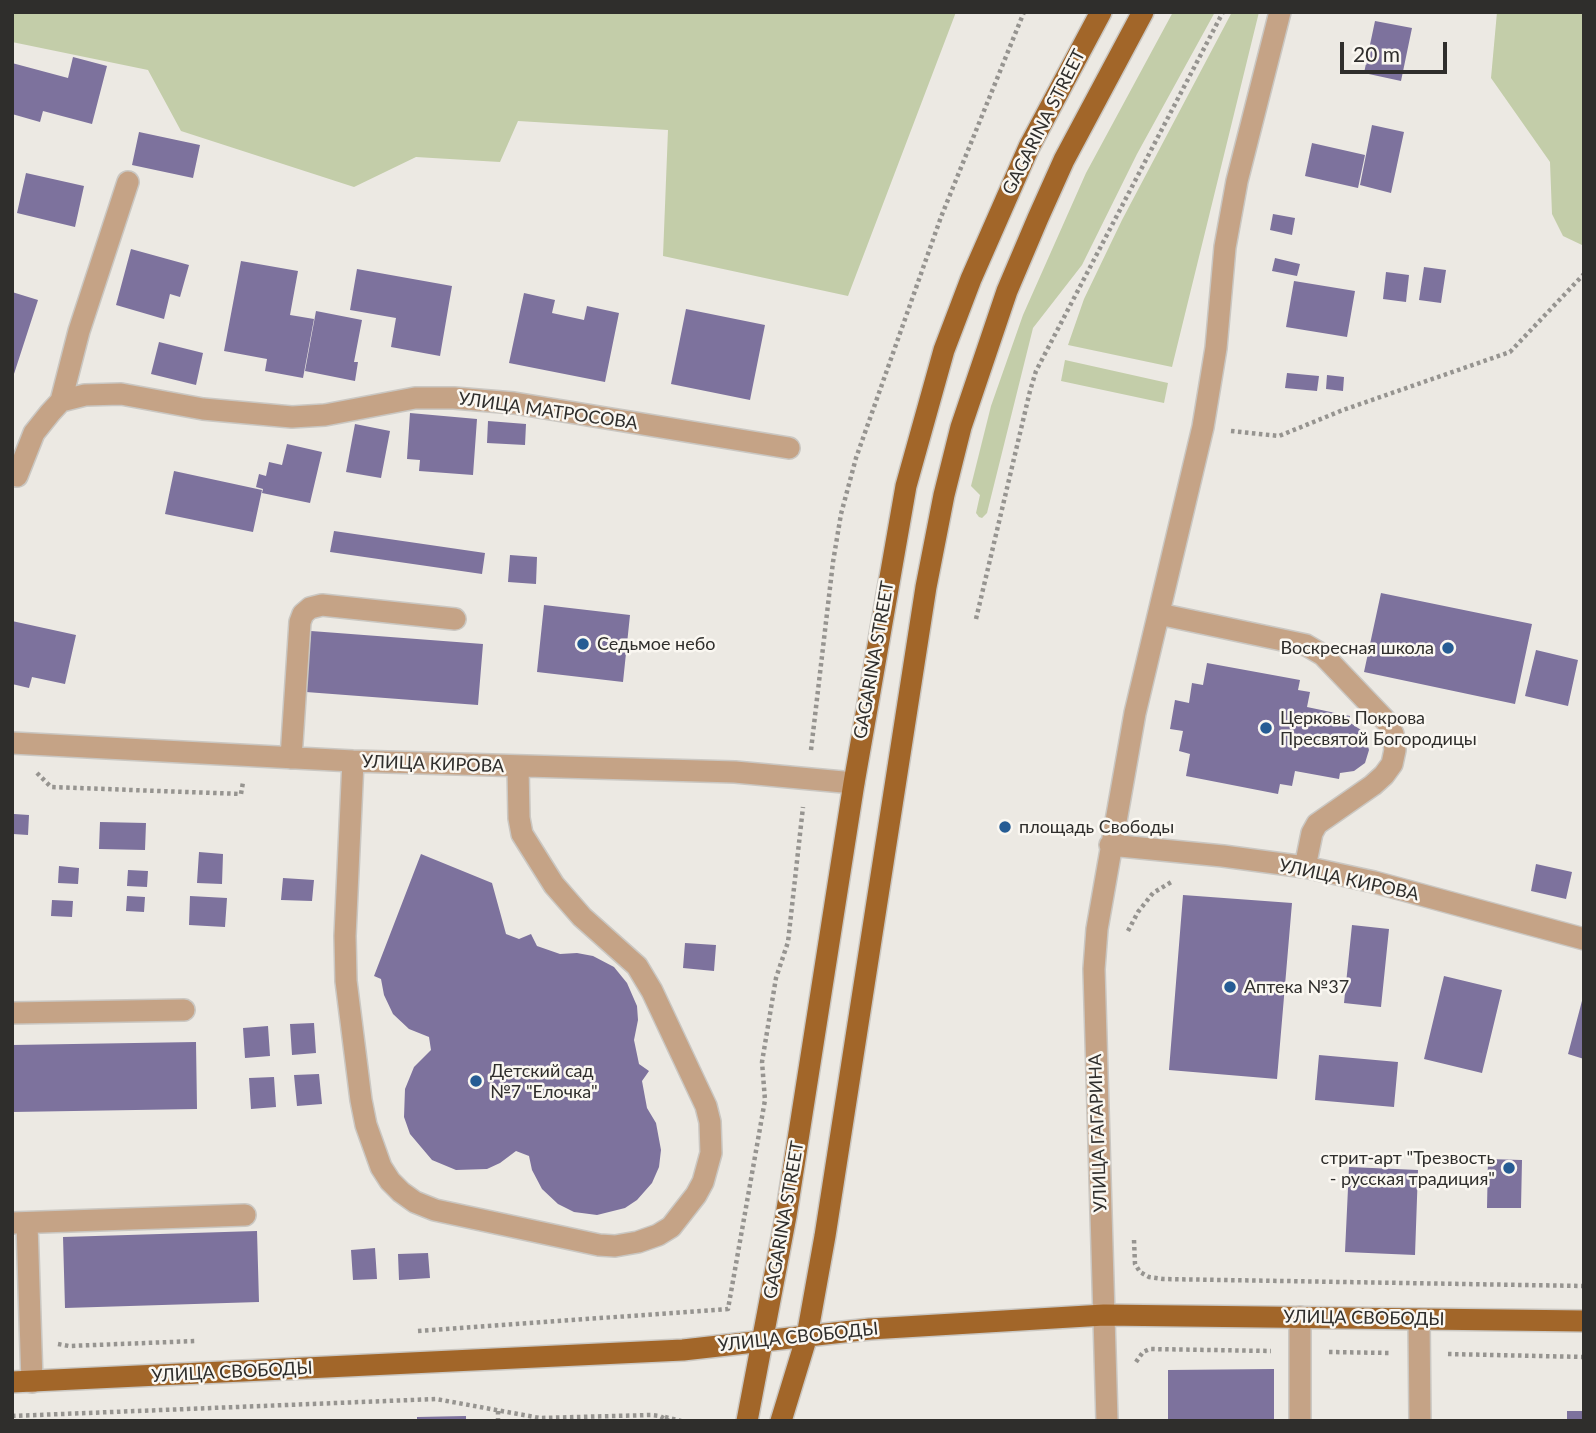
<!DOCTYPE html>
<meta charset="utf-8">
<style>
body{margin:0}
#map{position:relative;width:1596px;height:1433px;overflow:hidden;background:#ece9e3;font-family:Lato,sans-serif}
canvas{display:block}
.frame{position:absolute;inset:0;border:14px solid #2f2e2c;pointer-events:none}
.scale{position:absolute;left:1340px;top:42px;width:107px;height:32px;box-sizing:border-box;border:4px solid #2f2e2c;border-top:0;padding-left:9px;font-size:21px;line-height:24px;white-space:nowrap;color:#2f2e2c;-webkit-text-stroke:5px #faf7f1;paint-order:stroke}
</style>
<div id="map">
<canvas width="1596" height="1433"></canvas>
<div class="frame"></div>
<div class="scale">20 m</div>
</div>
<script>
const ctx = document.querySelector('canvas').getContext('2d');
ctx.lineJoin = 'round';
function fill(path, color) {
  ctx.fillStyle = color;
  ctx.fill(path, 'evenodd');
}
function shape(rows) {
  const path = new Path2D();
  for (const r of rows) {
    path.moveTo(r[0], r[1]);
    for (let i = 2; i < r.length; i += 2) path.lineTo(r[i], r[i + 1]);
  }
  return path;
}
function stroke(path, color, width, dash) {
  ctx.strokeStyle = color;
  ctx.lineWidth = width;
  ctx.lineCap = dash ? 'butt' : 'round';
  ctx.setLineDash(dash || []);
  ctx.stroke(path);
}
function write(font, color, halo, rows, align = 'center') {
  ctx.font = font + ' Lato,sans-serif';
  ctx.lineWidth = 5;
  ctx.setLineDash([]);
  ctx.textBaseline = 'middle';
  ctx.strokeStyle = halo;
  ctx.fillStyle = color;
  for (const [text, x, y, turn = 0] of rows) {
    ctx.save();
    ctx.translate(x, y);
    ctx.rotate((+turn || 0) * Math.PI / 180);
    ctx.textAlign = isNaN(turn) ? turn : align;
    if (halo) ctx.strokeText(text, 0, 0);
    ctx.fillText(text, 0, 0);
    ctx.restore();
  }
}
fill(shape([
 [12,12,956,12,848,296,663,256,668,130,518,121,500,162,416,157,354,187,181,131,148,70,12,42],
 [1173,12,1215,12,1137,154,1082,265,1033,328,987,513,982,518,979,517,976,513,980,495,971,486,991,406,1023,315,1086,173],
 [1232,12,1259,12,1172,367,1068,345,1084,299,1122,220],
 [1497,12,1584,12,1582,245,1563,236,1552,214,1550,162,1491,78],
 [1065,360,1168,383,1164,403,1061,381]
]), '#c3cda9');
fill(shape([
 [1375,21,1412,28,1401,81,1364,73],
 [73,57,107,66,92,124,43,111,40,122,12,114,12,63,68,78],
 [1372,125,1404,132,1391,193,1360,185],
 [139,132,200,145,193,178,132,165],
 [1312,143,1365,155,1358,188,1305,176],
 [26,173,84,186,75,227,17,213],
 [1273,214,1295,218,1292,235,1270,230],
 [131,249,189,265,180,297,170,294,164,319,116,305],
 [1275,258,1300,264,1297,276,1272,271],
 [241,261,298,271,290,315,314,319,303,378,265,371,267,359,224,351],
 [1424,267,1446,270,1441,303,1419,300],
 [357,269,452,286,440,356,391,347,396,318,350,310],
 [1386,272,1409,275,1406,302,1383,299],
 [1294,281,1355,291,1347,337,1286,327],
 [12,292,38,300,13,377,12,377],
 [524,293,555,300,552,313,584,320,587,306,619,313,605,382,509,363],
 [686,309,765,325,750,400,671,384],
 [316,311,362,320,354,362,358,362,355,381,305,371],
 [159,342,203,353,196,385,151,374],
 [1287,373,1319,376,1317,391,1285,388],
 [1327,375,1344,377,1343,391,1326,389],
 [410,413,477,419,473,475,419,471,420,460,407,459],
 [488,421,526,424,525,445,487,443],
 [355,424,390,431,381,478,346,472],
 [287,444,322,452,310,503,262,493,263,489,256,487,259,474,266,476,269,462,282,465],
 [174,471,262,490,253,532,165,514],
 [334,531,485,553,482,574,330,552],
 [510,555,537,557,536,584,508,582],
 [1381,593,1532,624,1515,704,1364,672],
 [544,605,630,615,623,682,537,672],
 [12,621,76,635,65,684,32,677,29,688,12,684],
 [311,631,483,644,478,705,306,692],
 [1536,650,1578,660,1568,706,1525,696],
 [1207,663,1300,680,1298,690,1310,692,1307,707,1350,716,1349,722,1364,732,1369,750,1365,763,1354,771,1340,773,1339,779,1295,771,1292,786,1280,784,1278,794,1186,776,1190,754,1179,751,1183,731,1170,729,1175,700,1189,703,1192,683,1203,685],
 [14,814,29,815,28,835,13,834],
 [100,822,146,823,145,850,99,849],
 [199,852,223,854,222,884,197,883],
 [421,854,492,883,506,934,519,939,531,934,537,946,560,954,577,953,593,956,614,967,627,983,637,1006,638,1020,634,1040,639,1064,649,1071,642,1081,647,1108,656,1123,661,1150,659,1167,652,1183,637,1200,625,1208,597,1215,574,1212,558,1204,542,1189,532,1170,529,1156,516,1151,500,1163,487,1169,456,1170,432,1160,410,1134,404,1117,405,1089,414,1067,431,1050,429,1037,409,1029,393,1014,384,995,381,979,374,976],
 [1536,864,1572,872,1566,899,1531,891],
 [59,866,79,868,78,884,58,883],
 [128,870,148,871,147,887,127,886],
 [283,878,314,880,312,901,281,900],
 [1183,895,1292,903,1277,1079,1169,1070],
 [127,896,145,897,144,912,126,911],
 [190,896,227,898,225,927,189,925],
 [52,900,73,901,72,917,51,916],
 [1352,925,1389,929,1381,1007,1344,1003],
 [685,943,716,945,714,971,683,968],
 [1444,976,1502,990,1482,1073,1424,1059],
 [1583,997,1584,997,1584,1059,1568,1054],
 [314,1023,316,1053,292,1055,290,1024],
 [268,1026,270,1056,245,1058,243,1028],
 [196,1042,197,1109,12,1112,12,1045],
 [1319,1055,1398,1062,1394,1107,1315,1100],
 [319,1074,322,1104,297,1106,294,1075],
 [274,1077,276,1107,251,1109,249,1078],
 [1488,1159,1522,1160,1521,1208,1487,1208],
 [1349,1167,1418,1170,1415,1255,1345,1252],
 [257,1231,259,1302,65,1308,63,1237],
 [375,1248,377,1279,353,1280,351,1250],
 [428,1253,430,1278,399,1280,398,1254],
 [1274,1369,1274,1421,1168,1421,1168,1370],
 [1567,1411,1584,1411,1584,1421,1567,1421],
 [466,1416,466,1421,417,1421,417,1417]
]), '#7d729d');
const minor = shape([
 [61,401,79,331,128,182],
 [17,476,34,433,50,413,61,401,85,395,121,394,203,409,292,417,325,415,415,398,454,398,514,403,789,448],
 [1159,614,1306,645,1323,655,1387,722,1393,734,1395,750,1392,764,1384,775,1373,785,1317,824,1312,833,1305,867],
 [12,743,353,761,735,772,854,783],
 [291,758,300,622,303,614,310,608,322,605,455,619],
 [353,761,345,936,346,981,361,1100,366,1125,381,1167,390,1181,401,1192,415,1202,435,1210,599,1245,615,1246,638,1242,658,1235,671,1227,696,1195,703,1182,711,1153,710,1122,706,1106,652,991,637,966,582,917,554,885,522,834,519,818,518,767],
 [1110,845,1223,856,1305,867,1374,882,1584,939],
 [12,1013,184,1010],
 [12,1223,245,1215],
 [27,1223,32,1382],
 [1419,1319,1420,1421],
 [1107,1421,1094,969,1097,929,1135,713,1203,427,1216,348,1225,247,1237,181,1280,12],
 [1300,1421,1300,1317]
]);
const major = shape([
 [12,1382,683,1350,870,1329,1104,1315,1584,1321],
 [747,1421,786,1216,854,783,906,486,944,350,971,279,1029,147,1101,12],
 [781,1421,807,1336,825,1236,926,587,944,495,961,427,1007,291,1038,218,1064,160,1143,12]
]);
stroke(minor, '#cac7c2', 24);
stroke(major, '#cac7c2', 24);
stroke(shape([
 [1231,431,1279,436,1343,410,1510,352,1584,274],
 [976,619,1030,391,1036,371,1223,12],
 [811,750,833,562,841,514,856,458,941,217,1024,12],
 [37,773,51,787,241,794,243,782],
 [1128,931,1138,912,1153,893,1173,881],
 [1134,1240,1135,1264,1140,1272,1149,1277,1163,1279,1584,1286],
 [418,1331,728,1309,765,1100,762,1062,776,978,788,942,803,807],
 [58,1344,69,1346,196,1341],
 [1329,1352,1390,1353],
 [1448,1354,1584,1357],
 [1136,1362,1143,1352,1150,1349,1271,1351],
 [498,1411,498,1421],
 [12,1416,436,1399,540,1418,651,1415,660,1416,669,1421],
 [665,1417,681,1421]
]), '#969490', 4.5, [3.5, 3.5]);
stroke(minor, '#c5a386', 21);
stroke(major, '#a26629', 21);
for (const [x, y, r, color] of [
 [583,644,7,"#265c94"],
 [1448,648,7,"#265c94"],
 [1266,728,7,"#265c94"],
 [1005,827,7,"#265c94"],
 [1230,987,7,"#265c94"],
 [476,1081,7,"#265c94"],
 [1509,1168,7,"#265c94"]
]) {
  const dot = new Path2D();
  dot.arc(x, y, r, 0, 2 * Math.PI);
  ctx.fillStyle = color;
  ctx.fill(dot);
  stroke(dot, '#faf7f1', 2.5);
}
write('18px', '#2f2e2c', '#faf7f1', [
 ["GAGARINA STREET",1044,122,-63],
 ["УЛИЦА МАТРОСОВА",548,411,8],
 ["GAGARINA STREET",874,660,-80],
 ["УЛИЦА КИРОВА",433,764,2],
 ["УЛИЦА КИРОВА",1349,880,12],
 ["УЛИЦА ГАГАРИНА",1098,1133,-92],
 ["GAGARINA STREET",784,1220,-80],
 ["УЛИЦА СВОБОДЫ",1364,1318,1],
 ["УЛИЦА СВОБОДЫ",798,1337,-6],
 ["УЛИЦА СВОБОДЫ",232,1372,-3]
]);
write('18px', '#2f2e2c', '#faf7f1', [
 ["Седьмое небо",597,644],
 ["Воскресная школа",1434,648,"right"],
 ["Церковь Покрова",1280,718],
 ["Пресвятой Богородицы",1280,739],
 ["площадь Свободы",1019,827],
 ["Аптека №37",1244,987],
 ["Детский сад",490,1071],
 ["№7 \"Елочка\"",490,1092],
 ["стрит-арт \"Трезвость",1495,1158,"right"],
 ["- русская традиция\"",1495,1179,"right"]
], 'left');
</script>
